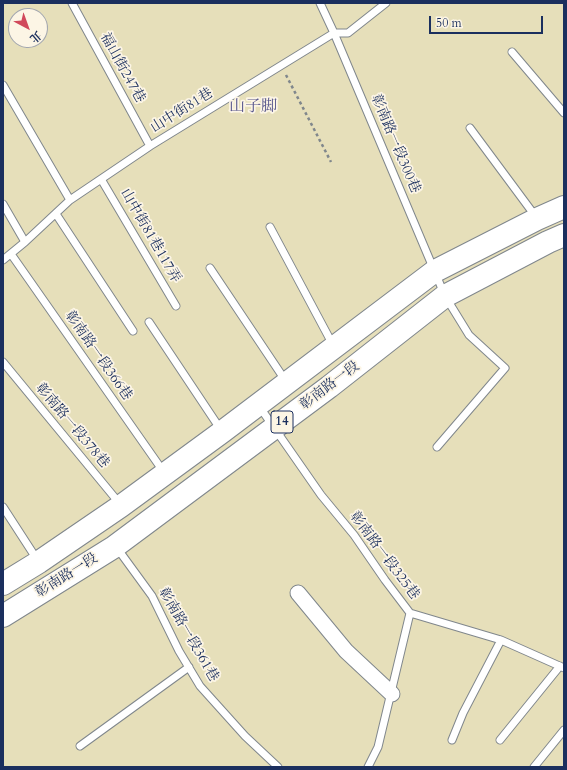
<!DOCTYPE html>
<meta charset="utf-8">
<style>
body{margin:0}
#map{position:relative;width:567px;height:770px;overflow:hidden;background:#e6dfba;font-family:Cardo,"Noto Serif TC",serif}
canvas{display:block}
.frame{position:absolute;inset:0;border:4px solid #1b2f5e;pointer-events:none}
.north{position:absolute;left:8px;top:8px;width:40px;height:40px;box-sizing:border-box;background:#fcf5e5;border:1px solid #a2a6af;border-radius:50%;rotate:139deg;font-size:11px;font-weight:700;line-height:16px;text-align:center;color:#1b2f5e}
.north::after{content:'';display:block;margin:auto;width:14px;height:18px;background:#d1495b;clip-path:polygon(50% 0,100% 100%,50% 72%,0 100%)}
.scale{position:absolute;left:429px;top:16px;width:114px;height:18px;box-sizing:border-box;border:2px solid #1b2f5e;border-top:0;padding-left:5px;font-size:12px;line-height:14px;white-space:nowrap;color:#1b2f5e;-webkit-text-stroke:3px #fcf5e5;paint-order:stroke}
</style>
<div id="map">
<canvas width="567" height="770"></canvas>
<div class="frame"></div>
<div class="north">北</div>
<div class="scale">50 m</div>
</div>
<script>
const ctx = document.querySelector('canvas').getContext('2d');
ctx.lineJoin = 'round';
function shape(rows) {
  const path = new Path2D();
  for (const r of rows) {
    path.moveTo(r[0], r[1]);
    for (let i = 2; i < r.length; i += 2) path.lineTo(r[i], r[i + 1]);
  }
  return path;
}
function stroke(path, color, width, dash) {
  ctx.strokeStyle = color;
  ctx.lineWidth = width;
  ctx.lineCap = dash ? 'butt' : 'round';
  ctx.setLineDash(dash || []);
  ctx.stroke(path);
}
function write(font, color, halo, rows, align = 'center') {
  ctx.font = font + ' Cardo,"Noto Serif TC",serif';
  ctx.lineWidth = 3.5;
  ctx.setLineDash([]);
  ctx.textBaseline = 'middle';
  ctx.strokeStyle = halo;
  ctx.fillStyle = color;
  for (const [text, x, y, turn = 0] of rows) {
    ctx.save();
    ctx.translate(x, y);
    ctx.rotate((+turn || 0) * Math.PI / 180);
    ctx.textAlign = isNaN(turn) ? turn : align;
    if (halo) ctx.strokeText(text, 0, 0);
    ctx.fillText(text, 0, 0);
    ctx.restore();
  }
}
const lane = shape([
 [72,3,150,146],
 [320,3,334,33,445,296,469,335,505,368,437,447],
 [512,52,564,113],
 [3,85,70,200],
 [470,128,536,217],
 [101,179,176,306],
 [3,204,25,242],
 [56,214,133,331],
 [270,227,333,345],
 [11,254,163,471],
 [3,260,25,242,70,200,150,146,334,33,348,33,386,3],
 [210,268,285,380],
 [149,322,221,430],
 [3,362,120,504],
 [259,406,321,495,354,535,385,580,410,613,378,747,368,767],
 [3,507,38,561],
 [117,548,152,596,179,651,200,686,245,736,278,767],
 [410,613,501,640,564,668],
 [452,740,463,713,501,640],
 [500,740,560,666],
 [80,746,189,667],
 [534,767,564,730]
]);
const street = shape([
 [298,593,346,651,392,694]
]);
const primary = shape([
 [3,584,39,562,121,506,222,432,435,271,537,219,564,207],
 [3,616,114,547,329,387,445,296,548,242,564,235]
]);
stroke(lane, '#80878c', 9);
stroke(street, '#80878c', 17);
stroke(primary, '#80878c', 24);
stroke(shape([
 [286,75,331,162]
]), '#80878c', 2.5, [3, 3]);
stroke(lane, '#fff', 7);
stroke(street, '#fff', 15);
stroke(primary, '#fff', 22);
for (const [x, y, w] of [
 [282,422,22]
]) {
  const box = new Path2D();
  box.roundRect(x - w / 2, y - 11, w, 22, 3);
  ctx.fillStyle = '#fcf5e5';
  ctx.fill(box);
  stroke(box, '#1b2f5e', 1);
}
write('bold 13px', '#1b2f5e', null, [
 ["14",282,422]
]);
write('14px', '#1b2f5e', '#fcf5e5', [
 ["福山街247巷",122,68,61],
 ["山中街81巷",182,111,-32],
 ["彰南路一段300巷",395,144,67],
 ["山中街81巷117弄",150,236,60],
 ["彰南路一段366巷",98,356,55],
 ["彰南路一段",330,386,-37],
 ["彰南路一段378巷",72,426,50],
 ["彰南路一段325巷",384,556,53],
 ["彰南路一段",67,576,-32],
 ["彰南路一段361巷",188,635,60]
]);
write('16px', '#58578d', '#fcf5e5', [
 ["山子脚",253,107]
]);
</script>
